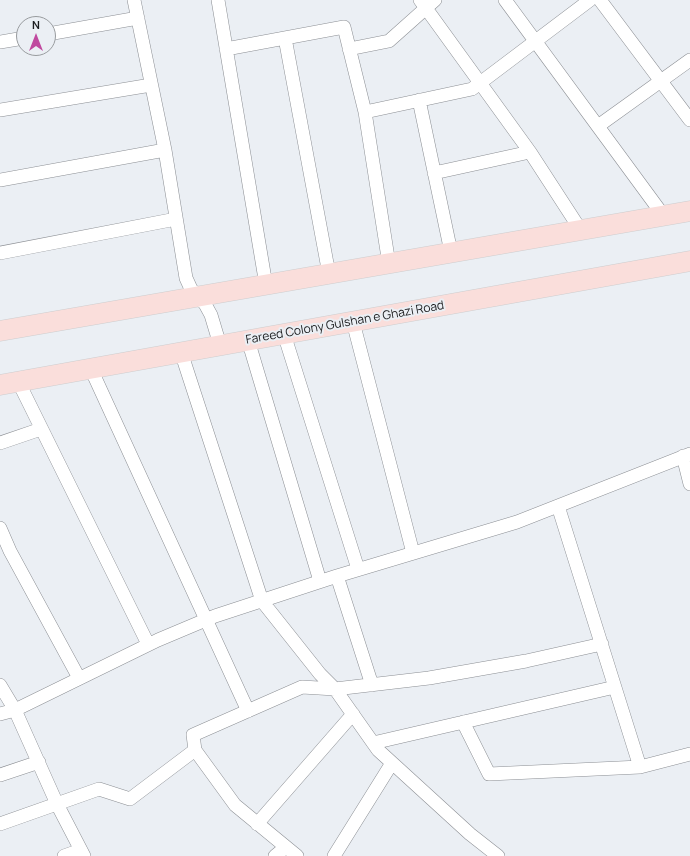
<!DOCTYPE html>
<style>
body{margin:0}
#map{position:relative;width:690px;height:856px;overflow:hidden;background:#ebeff4;font-family:Manrope,sans-serif}
canvas{display:block}
.north{position:absolute;left:16px;top:16px;width:40px;height:40px;box-sizing:border-box;background:#ebeff4;border:1px solid #989b9e;border-radius:50%;rotate:0deg;font-size:11px;font-weight:700;line-height:16px;text-align:center;color:#1b1c1e}
.north::after{content:'';display:block;margin:auto;width:14px;height:18px;background:#c0499f;clip-path:polygon(50% 0,100% 100%,50% 72%,0 100%)}
</style>
<div id="map">
<canvas width="690" height="856"></canvas>
<div class="north">N</div>
</div>
<script>
const ctx = document.querySelector('canvas').getContext('2d');
ctx.lineJoin = 'round';
function shape(rows) {
  const path = new Path2D();
  for (const r of rows) {
    path.moveTo(r[0], r[1]);
    for (let i = 2; i < r.length; i += 2) path.lineTo(r[i], r[i + 1]);
  }
  return path;
}
function stroke(path, color, width, dash) {
  ctx.strokeStyle = color;
  ctx.lineWidth = width;
  ctx.lineCap = dash ? 'butt' : 'round';
  ctx.setLineDash(dash || []);
  ctx.stroke(path);
}
function write(font, color, halo, rows, align = 'center') {
  ctx.font = font + ' Manrope,sans-serif';
  ctx.lineWidth = 4;
  ctx.setLineDash([]);
  ctx.textBaseline = 'middle';
  ctx.strokeStyle = halo;
  ctx.fillStyle = color;
  for (const [text, x, y, turn = 0] of rows) {
    ctx.save();
    ctx.translate(x, y);
    ctx.rotate((+turn || 0) * Math.PI / 180);
    ctx.textAlign = isNaN(turn) ? turn : align;
    if (halo) ctx.strokeText(text, 0, 0);
    ctx.fillText(text, 0, 0);
    ctx.restore();
  }
}
const minor = shape([
 [134,0,165,150,186,278,191,289,205,304,211,315,220,345],
 [218,0,266,285],
 [420,0,530,152,580,229],
 [505,0,663,215],
 [600,0,690,120],
 [48,34,138,18],
 [285,38,329,274],
 [0,42,24,38],
 [226,49,344,27,365,112,389,264],
 [349,49,389,41,435,0],
 [419,100,451,252],
 [0,110,151,85],
 [365,112,472,89,590,0],
 [598,126,690,60],
 [434,173,530,152],
 [0,180,165,150],
 [0,253,176,219],
 [353,322,413,553],
 [284,334,358,569],
 [248,340,320,581],
 [181,352,262,601,320,674,335,689,378,750,470,834,498,856],
 [91,369,248,711],
 [18,381,148,644],
 [0,443,41,429],
 [683,456,690,484],
 [558,506,640,767],
 [0,528,10,551,79,678],
 [337,576,372,685],
 [0,685,15,710,57,804,84,856],
 [0,714,15,710,158,640,215,616,337,576,517,522,690,454],
 [463,722,489,774,640,767,690,754],
 [373,743,615,687],
 [195,750,235,805,297,856],
 [0,775,39,762],
 [0,824,99,789,130,799,195,750,193,735,302,687,335,689,429,678,526,661,602,644],
 [257,824,353,714],
 [64,856,81,850],
 [275,856,286,847],
 [334,856,392,763]
]);
const primary = shape([
 [0,331,690,211],
 [0,385,690,261]
]);
stroke(minor, '#8c8f94', 14);
stroke(primary, '#cdcdce', 21);
stroke(minor, '#fff', 13);
stroke(primary, '#fadedb', 20);
write('12px', '#1b1c1e', '#ebeff4', [
 ["Fareed Colony Gulshan e Ghazi Road",345,323,-10]
]);
</script>
